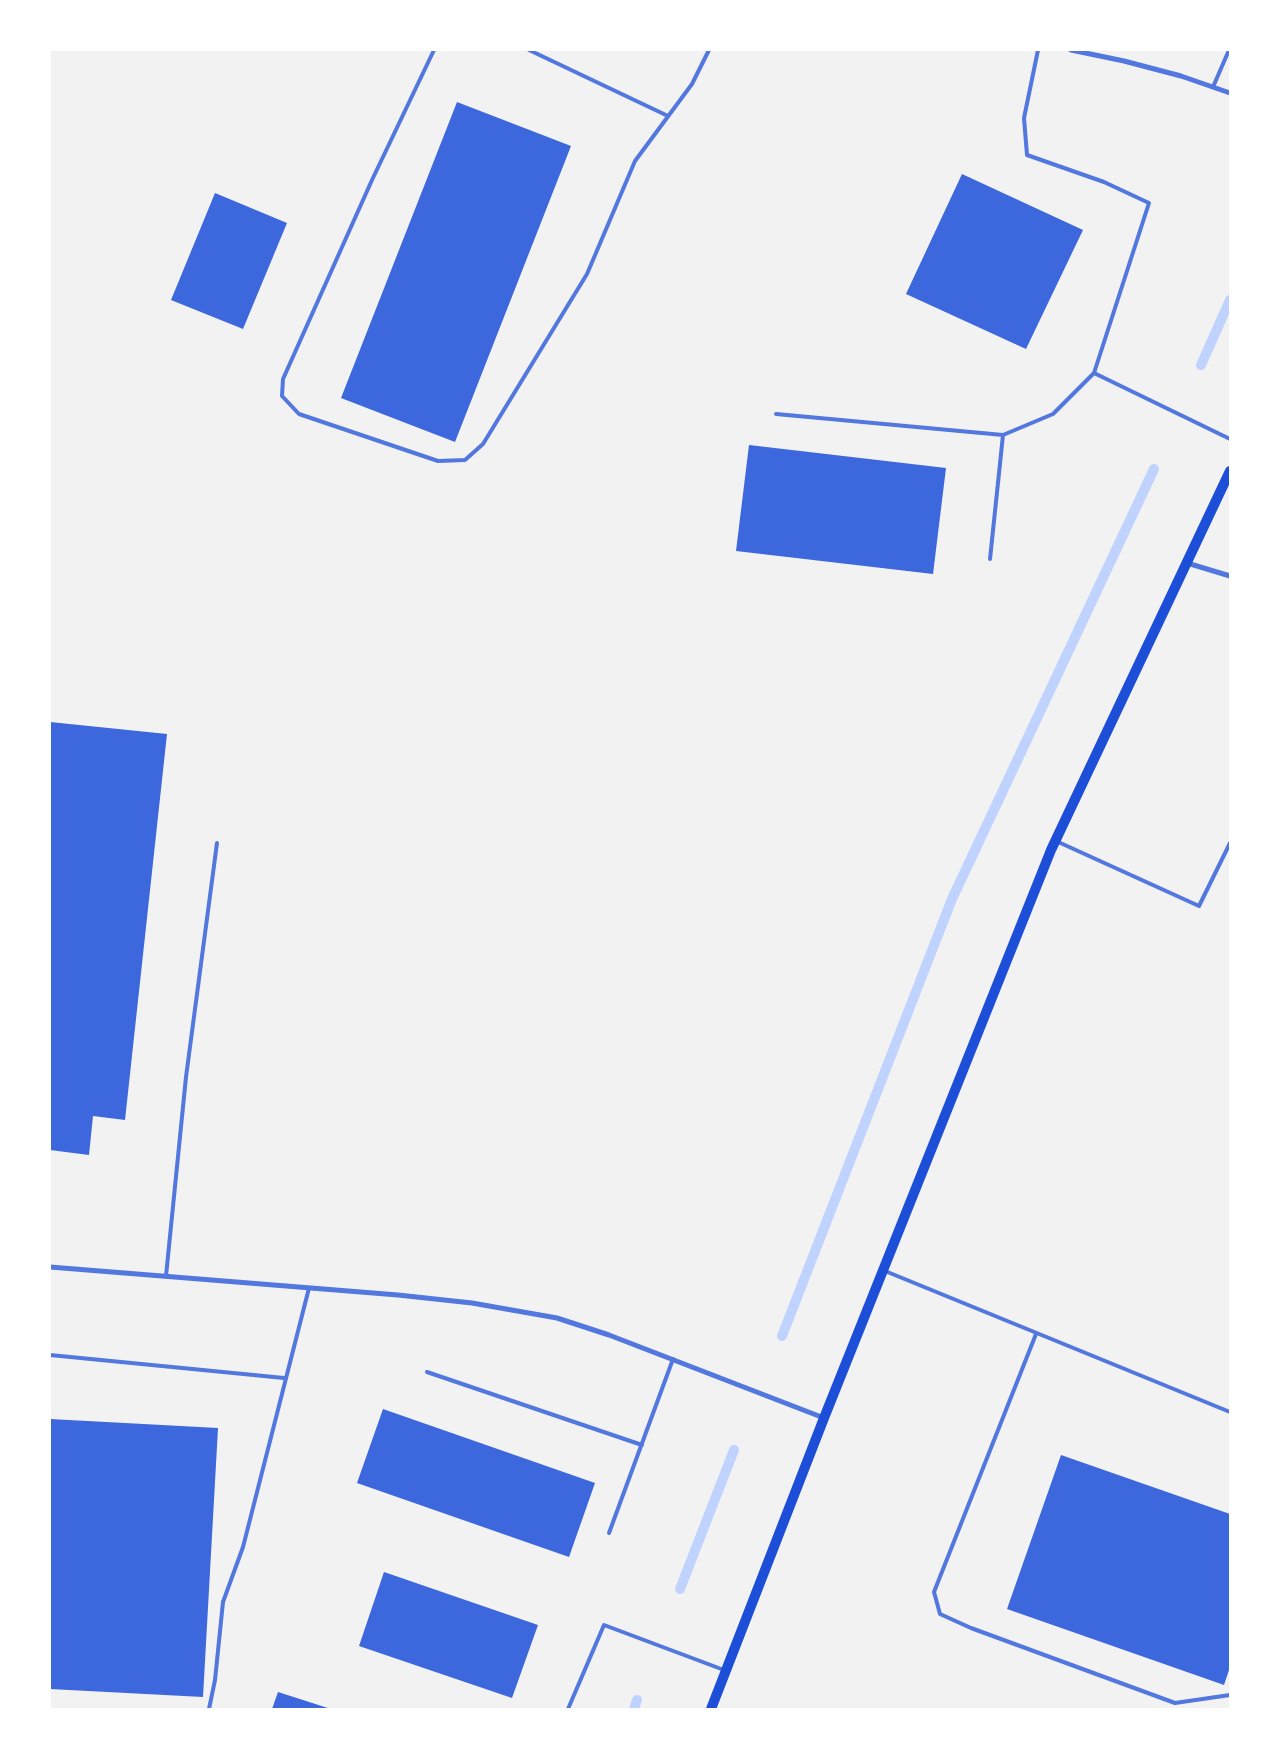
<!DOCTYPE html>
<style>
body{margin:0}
#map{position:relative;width:1280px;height:1759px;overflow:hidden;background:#f2f2f2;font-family:"DejaVu Sans",sans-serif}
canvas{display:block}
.frame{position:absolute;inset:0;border:51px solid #fff;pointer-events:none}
</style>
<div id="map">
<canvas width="1280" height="1759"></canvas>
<div class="frame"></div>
</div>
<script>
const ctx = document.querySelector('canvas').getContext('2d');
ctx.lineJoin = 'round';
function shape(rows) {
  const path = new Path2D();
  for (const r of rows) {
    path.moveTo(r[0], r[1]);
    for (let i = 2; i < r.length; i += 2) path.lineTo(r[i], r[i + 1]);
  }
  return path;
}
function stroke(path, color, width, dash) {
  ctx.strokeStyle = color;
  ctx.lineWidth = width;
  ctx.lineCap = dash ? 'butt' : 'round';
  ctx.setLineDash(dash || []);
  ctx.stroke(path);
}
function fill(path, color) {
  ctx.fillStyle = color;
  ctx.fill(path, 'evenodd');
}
stroke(shape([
 [1201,365,1230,300],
 [782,1336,952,899,1154,469],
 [680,1589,734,1450],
 [634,1709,637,1700]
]), '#bfd3fe', 10);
fill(shape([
 [457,102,571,146,455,442,341,398],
 [962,174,1083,230,1026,349,906,294],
 [215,193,287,223,243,329,171,300],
 [749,445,946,468,933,574,736,551],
 [50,722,167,734,125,1120,93,1116,89,1155,50,1150],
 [383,1409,595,1483,569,1557,357,1483],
 [50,1419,218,1428,203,1697,50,1689],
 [1061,1455,1230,1514,1230,1667,1224,1685,1007,1609],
 [384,1572,538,1625,512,1698,359,1646],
 [278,1692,331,1709,272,1709]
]), '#3d67dc');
stroke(shape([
 [434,50,372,180,283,379,282,396,299,414,438,461,465,460,483,444,587,274,635,161,692,84,709,50],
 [529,50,668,116],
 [1038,50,1024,118,1027,155,1104,182,1149,203,1094,373],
 [1213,87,1229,50],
 [776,414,1003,435],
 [990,559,1003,435,1053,414,1094,373,1230,439],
 [1056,841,1199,906,1230,843],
 [885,1271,1230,1412],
 [166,1276,186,1077,217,843],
 [1036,1334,934,1592,940,1614,971,1628,1175,1703,1230,1695],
 [50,1355,284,1378],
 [427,1372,642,1445],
 [609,1533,673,1359],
 [209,1709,215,1680,223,1602,243,1547,309,1288],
 [568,1709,604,1625,724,1670]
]), '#5277de', 4);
stroke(shape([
 [1071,50,1124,61,1181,76,1230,93],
 [1187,563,1230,576],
 [50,1267,398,1295,472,1303,557,1318,609,1335,824,1418]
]), '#5277de', 5);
stroke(shape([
 [711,1709,824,1418,1051,850,1230,471]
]), '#1d4ed8', 10);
</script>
